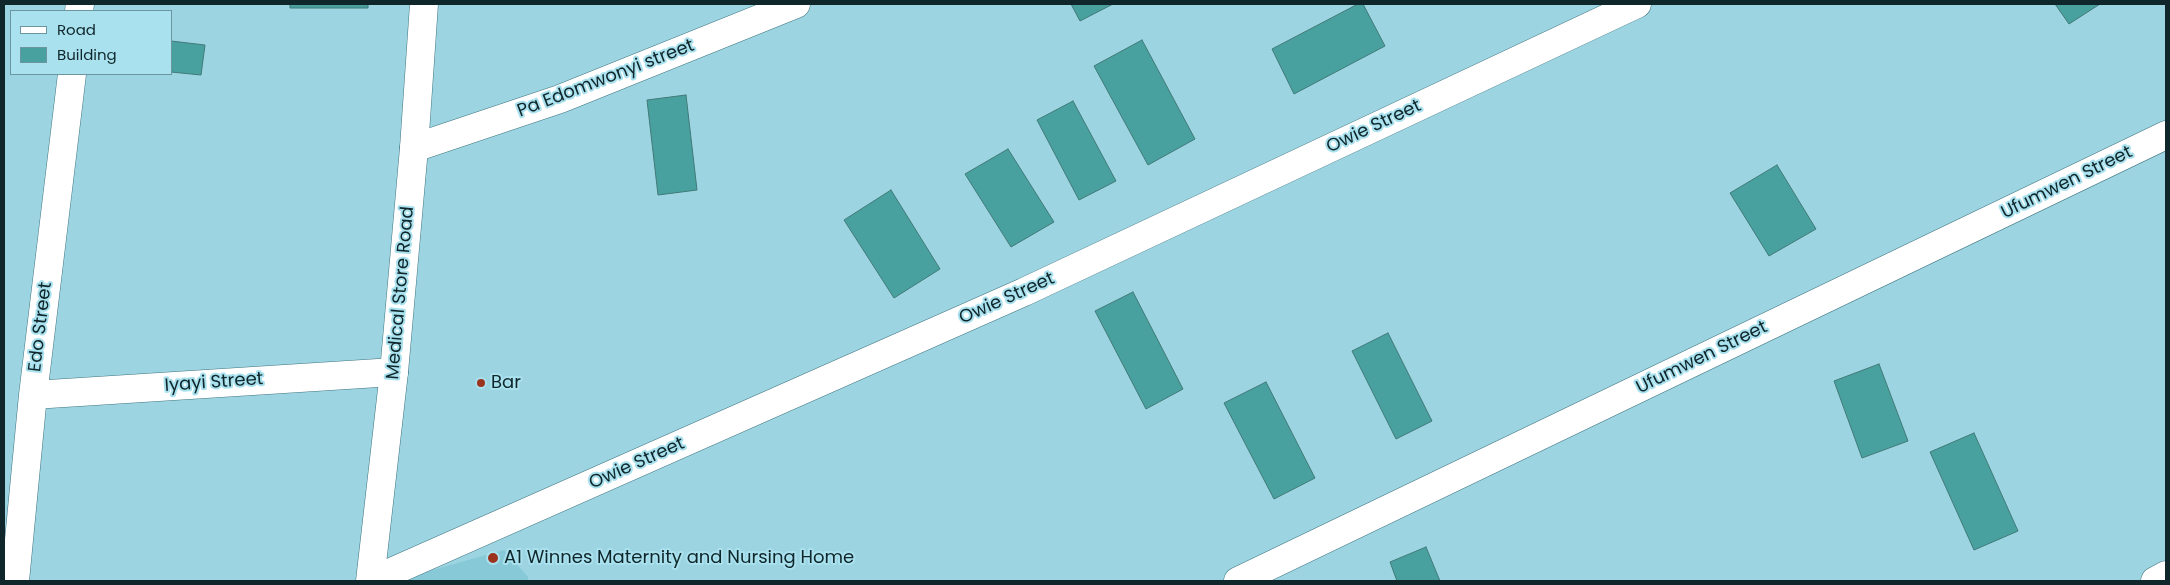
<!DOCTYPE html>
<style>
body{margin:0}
#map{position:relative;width:2170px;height:585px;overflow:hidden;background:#9cd4e1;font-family:Poppins,sans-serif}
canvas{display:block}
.frame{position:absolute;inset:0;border:5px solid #0f262a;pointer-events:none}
.legend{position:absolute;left:10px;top:10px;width:162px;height:65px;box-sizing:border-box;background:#a9e1ee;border:1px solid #6b96a0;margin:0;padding:6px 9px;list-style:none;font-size:15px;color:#0f262a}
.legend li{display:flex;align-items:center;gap:10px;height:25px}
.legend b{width:25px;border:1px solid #6b96a0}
</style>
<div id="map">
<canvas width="2170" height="585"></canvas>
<div class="frame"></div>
<ul class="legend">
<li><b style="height:6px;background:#fff"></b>Road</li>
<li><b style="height:14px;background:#49a19f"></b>Building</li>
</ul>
</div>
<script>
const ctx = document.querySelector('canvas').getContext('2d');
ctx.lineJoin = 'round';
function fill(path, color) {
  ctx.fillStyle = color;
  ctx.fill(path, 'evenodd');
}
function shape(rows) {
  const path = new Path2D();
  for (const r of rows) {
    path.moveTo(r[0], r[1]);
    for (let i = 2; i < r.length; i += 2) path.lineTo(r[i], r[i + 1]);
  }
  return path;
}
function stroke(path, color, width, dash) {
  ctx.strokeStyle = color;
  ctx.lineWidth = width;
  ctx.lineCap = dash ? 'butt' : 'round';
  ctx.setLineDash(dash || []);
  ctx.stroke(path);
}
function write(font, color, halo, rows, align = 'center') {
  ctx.font = font + ' Poppins,sans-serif';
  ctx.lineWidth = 4;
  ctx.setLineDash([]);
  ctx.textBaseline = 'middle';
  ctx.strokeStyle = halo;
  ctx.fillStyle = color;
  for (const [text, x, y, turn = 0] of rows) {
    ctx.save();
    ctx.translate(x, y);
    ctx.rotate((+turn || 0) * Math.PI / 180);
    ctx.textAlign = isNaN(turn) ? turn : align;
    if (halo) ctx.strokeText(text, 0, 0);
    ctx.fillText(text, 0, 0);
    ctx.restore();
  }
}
fill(shape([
 [504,550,528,577,528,581,393,581]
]), '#87c9d7');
const building = shape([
 [290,4,368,4,368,8,290,8,290,4],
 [1071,4,1113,4,1080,21,1071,4],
 [1358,4,1363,4,1385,46,1294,94,1272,49,1358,4],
 [2055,4,2100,4,2069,24,2055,4],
 [1142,40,1195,139,1148,165,1094,66,1142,40],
 [171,41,205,45,201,75,171,72,171,41],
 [686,95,697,190,658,195,647,100,686,95],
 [1073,101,1116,181,1079,200,1037,120,1073,101],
 [1008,149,1054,222,1011,247,965,174,1008,149],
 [1777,165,1816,229,1769,256,1730,193,1777,165],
 [891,190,940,269,894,298,844,220,891,190],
 [1133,292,1183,389,1146,409,1095,311,1133,292],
 [1388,333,1432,421,1396,439,1352,351,1388,333],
 [1879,364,1908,441,1862,458,1834,381,1879,364],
 [1266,382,1315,478,1274,499,1224,403,1266,382],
 [1974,433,2018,531,1974,550,1930,452,1974,433],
 [1426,547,1440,581,1397,581,1390,562,1426,547]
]);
fill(building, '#49a19f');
stroke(building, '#407a78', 1);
const minor = shape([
 [79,11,80,4],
 [414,148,560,99,796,4],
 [33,395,394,372],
 [15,581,33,395,72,74],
 [371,581,1024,292,1637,4],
 [1238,581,2166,135],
 [2155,581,2166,575]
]);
const tertiary = shape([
 [370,581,394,372,414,148,424,4]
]);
stroke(minor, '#3f7581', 29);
stroke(tertiary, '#3f7581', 29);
stroke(minor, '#fff', 28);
stroke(tertiary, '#fff', 28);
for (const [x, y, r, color] of [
 [481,383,5,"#9c331e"],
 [493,558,6,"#9c331e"]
]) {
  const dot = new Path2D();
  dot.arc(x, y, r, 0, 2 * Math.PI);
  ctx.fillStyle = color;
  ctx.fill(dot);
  stroke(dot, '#a9e1ee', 2);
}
write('18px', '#0f262a', '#a9e1ee', [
 ["Pa Edomwonyi street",606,79,-21],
 ["Owie Street",1374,127,-25],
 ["Ufumwen Street",2067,183,-26],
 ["Medical Store Road",401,293,-85],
 ["Owie Street",1007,299,-24],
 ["Edo Street",41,327,-83],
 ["Ufumwen Street",1702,358,-26],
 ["Iyayi Street",214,383,-4],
 ["Owie Street",637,464,-24]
]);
write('18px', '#0f262a', '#a9e1ee', [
 ["Bar",491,383],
 ["A1 Winnes Maternity and Nursing Home",504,558]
], 'left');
</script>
